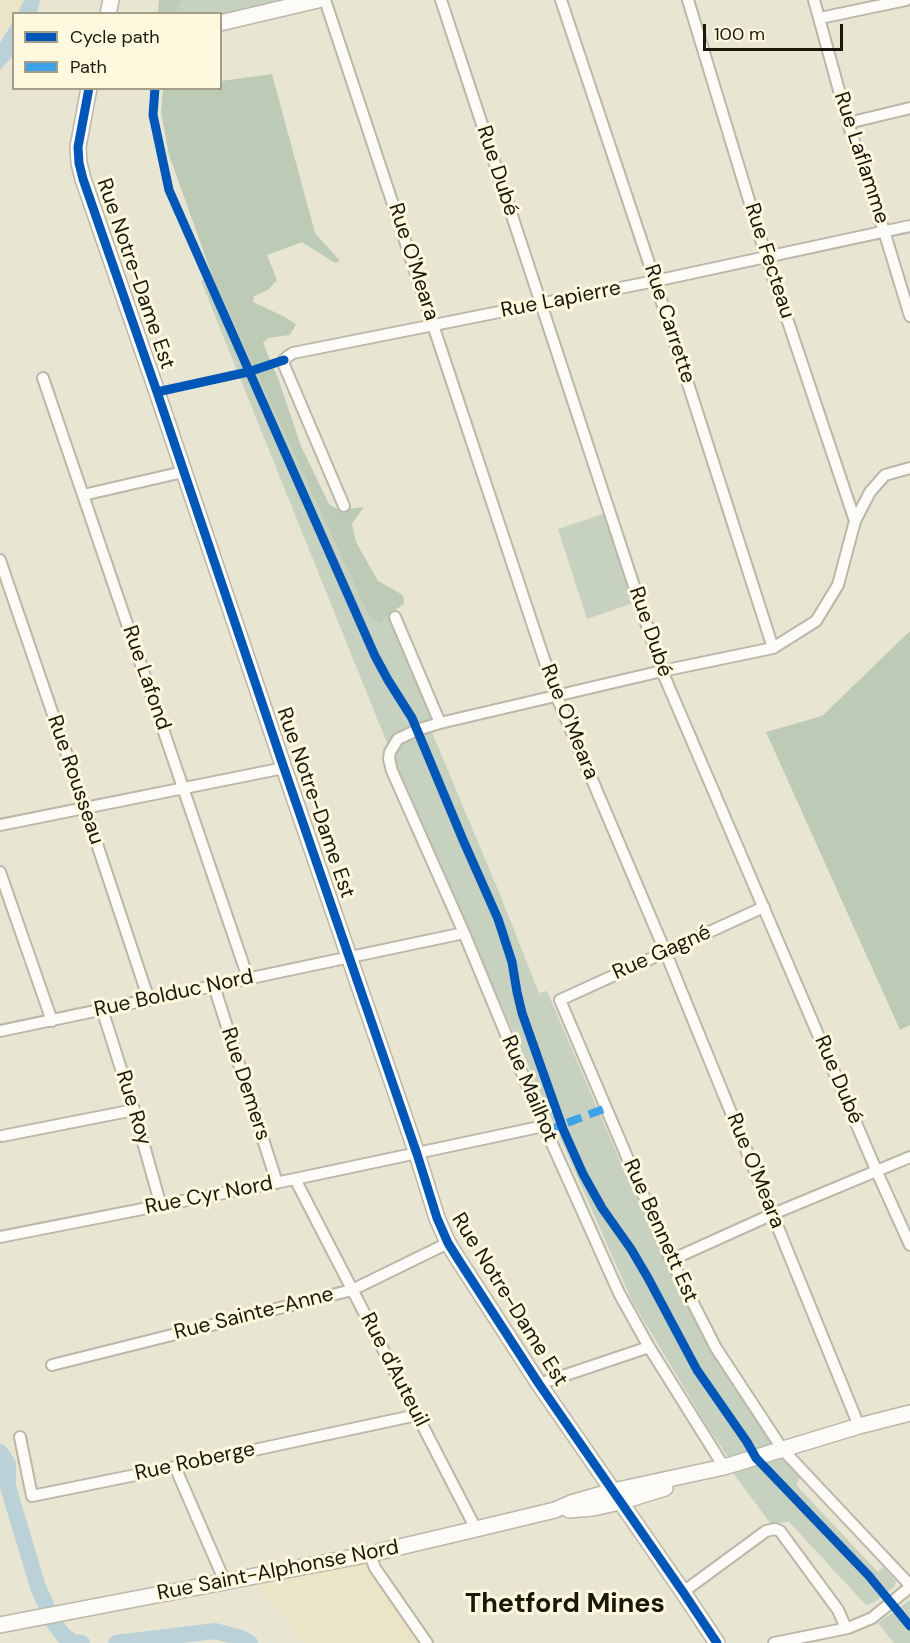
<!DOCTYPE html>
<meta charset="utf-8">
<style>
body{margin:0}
#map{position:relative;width:910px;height:1643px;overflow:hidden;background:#e9e5d3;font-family:"DM Sans",sans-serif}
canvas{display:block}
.legend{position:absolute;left:12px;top:12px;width:210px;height:78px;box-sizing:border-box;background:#fef8de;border:2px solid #a39e8a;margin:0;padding:8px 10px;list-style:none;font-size:18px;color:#1a170b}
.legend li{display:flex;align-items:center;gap:12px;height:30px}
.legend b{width:30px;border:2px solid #a39e8a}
.scale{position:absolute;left:703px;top:24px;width:140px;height:27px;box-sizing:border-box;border:3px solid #1a170b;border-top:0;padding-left:8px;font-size:18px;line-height:21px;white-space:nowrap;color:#1a170b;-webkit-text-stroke:4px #fef8de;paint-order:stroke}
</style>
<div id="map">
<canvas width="910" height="1643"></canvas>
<ul class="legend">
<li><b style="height:8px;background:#0057b8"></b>Cycle path</li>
<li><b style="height:8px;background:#3da2e9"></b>Path</li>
</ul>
<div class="scale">100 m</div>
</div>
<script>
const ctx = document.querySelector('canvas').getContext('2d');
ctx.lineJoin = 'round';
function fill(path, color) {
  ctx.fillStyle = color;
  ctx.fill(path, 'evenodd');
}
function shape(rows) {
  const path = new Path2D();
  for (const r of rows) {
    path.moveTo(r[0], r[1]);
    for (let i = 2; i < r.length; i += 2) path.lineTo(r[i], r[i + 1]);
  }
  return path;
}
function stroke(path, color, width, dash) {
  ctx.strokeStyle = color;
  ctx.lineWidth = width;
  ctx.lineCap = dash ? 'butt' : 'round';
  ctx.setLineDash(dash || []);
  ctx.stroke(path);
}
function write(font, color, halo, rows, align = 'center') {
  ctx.font = font + ' "DM Sans",sans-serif';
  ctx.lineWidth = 6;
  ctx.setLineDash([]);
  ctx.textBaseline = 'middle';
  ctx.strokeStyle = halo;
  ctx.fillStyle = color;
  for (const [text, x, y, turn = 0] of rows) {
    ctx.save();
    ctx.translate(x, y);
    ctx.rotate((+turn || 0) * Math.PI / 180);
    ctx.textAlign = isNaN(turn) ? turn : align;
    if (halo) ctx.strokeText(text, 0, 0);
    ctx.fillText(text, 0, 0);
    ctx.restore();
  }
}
fill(shape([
 [0,0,24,0,20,11,18,13,14,14,13,19,0,36],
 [370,1554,427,1643,305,1643,251,1577]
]), '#ebe4c6');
fill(shape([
 [159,0,318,0,221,23,220,14,158,14],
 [216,276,371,620,390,614,434,720,428,723,501,897,539,993,547,991,629,1182,678,1289,708,1347,772,1444,728,1457,710,1431,632,1301,395,763,201,281],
 [609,512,639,601,587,619,558,529],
 [783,1458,800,1477,796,1485,878,1572,883,1567,896,1581,895,1586,875,1602,866,1605,789,1522,771,1524,733,1473],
 [910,1600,910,1643,894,1643,878,1623]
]), '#c6d1bf');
fill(shape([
 [159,0,181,0,176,11,158,14],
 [272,74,315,233,340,261,335,263,302,242,267,255,277,280,268,290,254,296,253,302,283,316,296,324,290,335,268,338,263,343,278,378,301,446,329,504,339,510,364,507,352,524,356,542,378,581,403,595,404,604,386,616,381,623,371,620,212,275,169,155,161,112,163,89,220,88,221,81],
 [910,631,910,1025,900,1030,766,732,822,716]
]), '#bdcbb6');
fill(shape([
 [24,0,40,0,37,13,18,13],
 [13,22,13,56,0,70,0,43]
]), '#bad1d8');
stroke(shape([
 [0,1452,8,1464,8,1487,38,1587,54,1623,64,1636,73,1642,82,1643],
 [116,1643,215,1631,241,1638,250,1643]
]), '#bad1d8', 16);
const street = shape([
 [325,0,556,695,665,951,859,1426],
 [441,0,662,671,877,1172,910,1245],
 [561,0,655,281,773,648],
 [688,0,766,256,855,521],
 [814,0,848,123,884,231,910,316],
 [820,18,906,0],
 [848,123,910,108],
 [43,378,248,978],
 [83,495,183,472],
 [344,506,284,365,284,360,287,357,293,353,655,281,910,226],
 [0,560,85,808,149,1000],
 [395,617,440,723],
 [0,825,284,768],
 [0,872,52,1021],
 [764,907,560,1000,671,1260,716,1348,783,1450,910,1585],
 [214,986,277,1183],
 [102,1009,134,1110,161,1206],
 [0,1031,464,933],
 [2,1136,134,1110],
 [295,1179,476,1529],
 [0,1237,295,1179,544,1126],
 [671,1260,773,1214,910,1157],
 [52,1365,352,1290,448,1243],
 [539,1384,649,1347],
 [20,1437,32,1496,175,1467,417,1415],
 [175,1467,225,1582],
 [724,1467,649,1347,619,1293,544,1126,464,933,392,771,389,759,390,752,398,739,417,730,440,723,662,671,773,648,816,621,838,585,855,521,870,492,885,475,910,468],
 [370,1554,375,1568,427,1643],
 [683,1592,766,1531,775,1529,780,1531,838,1610,846,1628],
 [774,1643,848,1628,872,1618,910,1587]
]);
const secondary = shape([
 [108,14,111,0],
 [220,23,318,0],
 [89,88,78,147,79,163,83,179,157,392,284,768,417,1154,437,1218,448,1243,458,1259,539,1384,683,1592,717,1643],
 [569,1510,593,1508,620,1502,665,1488],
 [0,1625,370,1554,476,1529,555,1510,571,1503,613,1491,724,1467,859,1426,910,1413]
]);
stroke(street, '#bbb7a9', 14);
stroke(secondary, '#bbb7a9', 18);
stroke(street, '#fcfbf8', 10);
stroke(secondary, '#fcfbf8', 15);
stroke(shape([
 [546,1131,606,1108]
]), '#3da2e9', 8, [15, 8]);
stroke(shape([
 [89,88,78,147,79,163,83,179,157,392,284,768,417,1154,437,1218,448,1243,458,1259,539,1384,683,1592,717,1643],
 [155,88,153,115,169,190,375,656,388,680,412,718,463,840,498,919,512,962,517,992,522,1013,563,1129,583,1174,602,1208,631,1249,648,1278,697,1370,747,1442,756,1458,869,1576,910,1626],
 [157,392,248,372,284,360]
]), '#0057b8', 9);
write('21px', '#1a170b', '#fef8de', [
 ["Rue Laflamme",861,158,72],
 ["Rue Dubé",497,171,72],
 ["Rue Fecteau",769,261,72],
 ["Rue O'Meara",413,262,72],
 ["Rue Notre-Dame Est",135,274,71],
 ["Rue Lapierre",561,300,-11],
 ["Rue Carrette",669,324,72],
 ["Rue Dubé",650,632,71],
 ["Rue Lafond",146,678,71],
 ["Rue O'Meara",569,722,68],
 ["Rue Rousseau",75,780,71],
 ["Rue Notre-Dame Est",315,803,71],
 ["Rue Gagné",662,953,-24],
 ["Rue Bolduc Nord",174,994,-12],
 ["Rue Dubé",838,1080,67],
 ["Rue Demers",245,1084,72],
 ["Rue Mailhot",529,1089,67],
 ["Rue Roy",133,1108,73],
 ["Rue O'Meara",755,1171,68],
 ["Rue Cyr Nord",209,1196,-11],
 ["Rue Bennett Est",660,1231,66],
 ["Rue Notre-Dame Est",509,1300,58],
 ["Rue Sainte-Anne",254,1314,-14],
 ["Rue d'Auteuil",394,1370,63],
 ["Rue Roberge",195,1462,-12],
 ["Rue Saint-Alphonse Nord",278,1571,-11]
]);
write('bold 27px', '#1a170b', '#fef8de', [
 ["Thetford Mines",565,1605]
]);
</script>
